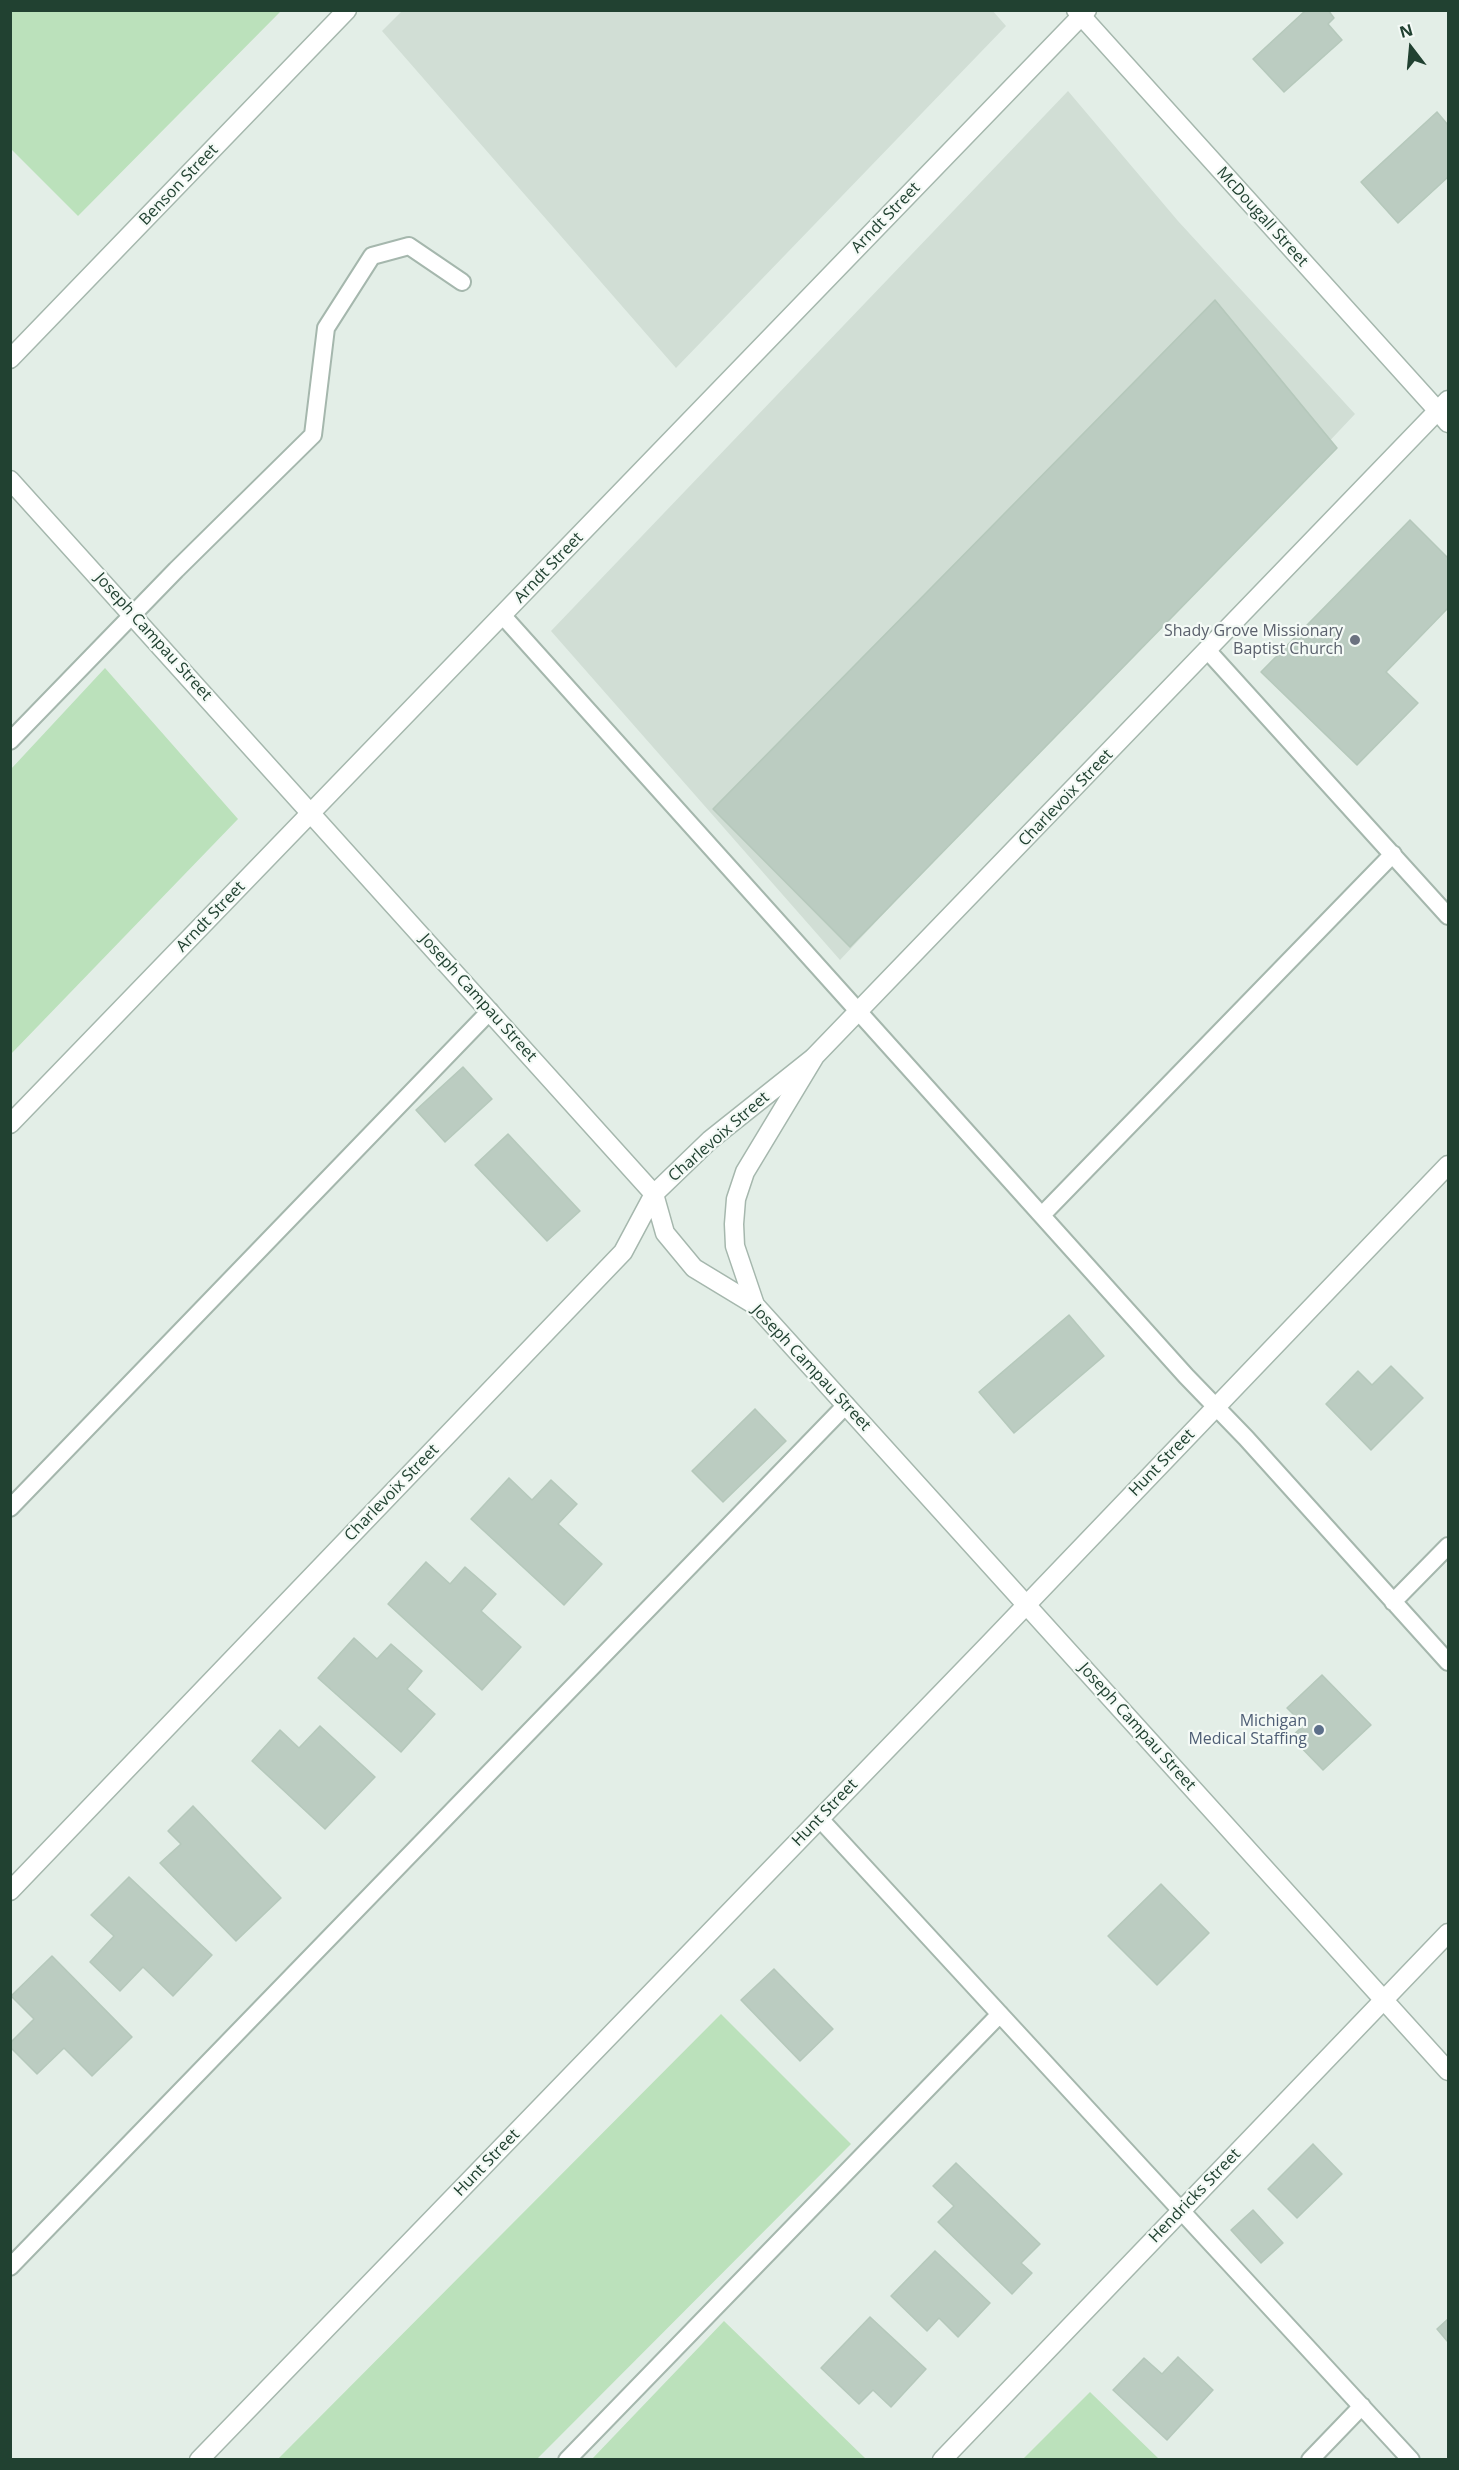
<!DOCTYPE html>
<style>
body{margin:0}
#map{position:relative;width:1459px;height:2470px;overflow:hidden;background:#e3eee7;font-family:"Open Sans",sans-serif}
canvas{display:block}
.frame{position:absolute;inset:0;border:12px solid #214131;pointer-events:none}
.north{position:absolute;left:1381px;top:18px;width:60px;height:60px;-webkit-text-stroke:4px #f4faf6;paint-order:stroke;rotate:344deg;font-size:16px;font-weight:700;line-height:24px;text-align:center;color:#214131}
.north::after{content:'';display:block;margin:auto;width:21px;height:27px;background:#214131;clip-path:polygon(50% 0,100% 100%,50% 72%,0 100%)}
</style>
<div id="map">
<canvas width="1459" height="2470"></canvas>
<div class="frame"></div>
<div class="north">N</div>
</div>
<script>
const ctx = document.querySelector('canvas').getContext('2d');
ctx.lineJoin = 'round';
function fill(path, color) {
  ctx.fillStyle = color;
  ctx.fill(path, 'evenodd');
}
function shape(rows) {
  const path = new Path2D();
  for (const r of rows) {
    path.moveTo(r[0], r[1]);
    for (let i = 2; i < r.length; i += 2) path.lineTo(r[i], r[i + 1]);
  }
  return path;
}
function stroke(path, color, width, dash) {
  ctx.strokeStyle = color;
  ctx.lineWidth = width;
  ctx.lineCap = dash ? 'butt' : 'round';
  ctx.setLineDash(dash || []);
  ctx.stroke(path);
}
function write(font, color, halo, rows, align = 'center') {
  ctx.font = font + ' "Open Sans",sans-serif';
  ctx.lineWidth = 4.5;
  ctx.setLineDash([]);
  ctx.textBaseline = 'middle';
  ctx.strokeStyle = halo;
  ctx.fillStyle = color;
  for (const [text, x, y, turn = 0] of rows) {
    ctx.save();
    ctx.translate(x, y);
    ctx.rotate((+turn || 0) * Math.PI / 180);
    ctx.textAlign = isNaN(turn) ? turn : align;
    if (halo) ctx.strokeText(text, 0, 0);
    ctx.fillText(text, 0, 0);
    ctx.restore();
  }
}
fill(shape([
 [402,11,992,10,1006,26,676,368,382,31],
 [1068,91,1178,221,1355,414,840,960,551,631]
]), '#d1ded5');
fill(shape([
 [10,11,11,10,281,11,78,216,11,149],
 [105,668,238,819,11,1054,11,769],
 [721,2014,851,2144,537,2459,278,2459],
 [724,2321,866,2459,592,2459],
 [1090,2392,1159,2459,1023,2459]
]), '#bbe1bb');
const building = shape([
 [1306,10,1328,10,1334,18,1328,24,1342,40,1284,92,1253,59,1306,10],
 [1437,112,1448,125,1448,177,1398,223,1361,182,1437,112],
 [1215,300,1337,448,850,947,713,809,1215,300],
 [1410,520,1448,558,1448,608,1386,672,1418,703,1357,765,1261,672,1410,520],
 [463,1067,492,1099,445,1142,416,1110,463,1067],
 [508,1134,580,1211,547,1241,475,1165,508,1134],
 [1069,1315,1104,1356,1014,1433,979,1392,1069,1315],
 [1391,1366,1423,1398,1371,1450,1326,1404,1358,1371,1372,1385,1391,1366],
 [755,1409,786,1441,723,1502,692,1471,755,1409],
 [509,1478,532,1500,551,1480,577,1504,558,1524,602,1564,564,1605,471,1519,509,1478],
 [426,1562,450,1584,465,1567,496,1594,481,1611,521,1647,482,1690,388,1604,426,1562],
 [354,1638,377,1659,391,1644,422,1671,407,1689,435,1714,401,1752,318,1678,354,1638],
 [1322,1675,1371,1725,1323,1770,1291,1737,1304,1725,1287,1708,1322,1675],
 [320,1726,375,1777,325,1829,252,1761,280,1730,299,1748,320,1726],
 [193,1806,281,1898,236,1941,160,1863,181,1844,168,1831,193,1806],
 [129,1877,212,1955,173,1996,143,1967,120,1991,90,1962,114,1936,91,1915,129,1877],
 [1161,1884,1209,1933,1157,1985,1108,1936,1161,1884],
 [52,1956,132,2037,92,2076,64,2048,37,2074,10,2047,10,2043,34,2019,11,1996,52,1956],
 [774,1969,833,2029,800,2061,741,2000,774,1969],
 [1313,2144,1342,2174,1297,2218,1268,2189,1313,2144],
 [956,2163,1040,2244,1021,2263,1032,2273,1012,2294,938,2222,954,2206,933,2186,956,2163],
 [1253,2210,1283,2243,1261,2263,1231,2230,1253,2210],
 [935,2251,990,2303,958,2337,939,2318,927,2331,891,2296,935,2251],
 [870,2317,926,2369,891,2407,873,2390,859,2404,821,2368,870,2317],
 [1448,2319,1448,2342,1437,2329,1448,2319],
 [1178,2357,1213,2390,1167,2440,1113,2390,1144,2358,1162,2374,1178,2357]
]);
fill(building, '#bbccc1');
stroke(building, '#b5c8bb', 1.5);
const service = shape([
 [503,616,1186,1376,1246,1438,1448,1662],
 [1208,651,1448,916],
 [10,741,176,570,313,435,326,328,372,256,409,246,462,282],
 [1042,1215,1393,854],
 [10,1508,490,1011],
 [1393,1602,1448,1546],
 [820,1819,1411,2460],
 [10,2267,846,1405],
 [567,2460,1000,2014],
 [1310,2460,1362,2406]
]);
const minor = shape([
 [10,359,347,10],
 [1438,411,1448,423],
 [10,480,654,1194,665,1233,694,1268,755,1305],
 [10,1124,1087,10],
 [10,1891,623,1252,654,1194,710,1140,813,1058],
 [199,2460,987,1646,1448,1165],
 [942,2460,1448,1933]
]);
const tertiary = shape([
 [1076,10,1438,411],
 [1448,400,815,1056,745,1172,736,1199,734,1224,735,1246,755,1305,1448,2071]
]);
stroke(service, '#a5b7ad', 20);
stroke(minor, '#a5b7ad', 21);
stroke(tertiary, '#a5b7ad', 21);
stroke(service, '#fff', 16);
stroke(minor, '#fff', 18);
stroke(tertiary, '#fff', 18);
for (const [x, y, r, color] of [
 [1355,640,6,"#6b7280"],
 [1319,1730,6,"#5c6f8a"]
]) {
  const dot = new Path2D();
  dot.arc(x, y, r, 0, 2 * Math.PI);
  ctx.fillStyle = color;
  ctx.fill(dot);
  stroke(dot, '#f4faf6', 2);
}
write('16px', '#214131', '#f4faf6', [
 ["Benson Street",179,185,-46],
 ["McDougall Street",1262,217,48],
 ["Arndt Street",886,218,-46],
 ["Arndt Street",549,568,-46],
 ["Joseph Campau Street",153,637,48],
 ["Charlevoix Street",1066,798,-46],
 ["Arndt Street",211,917,-46],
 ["Joseph Campau Street",478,998,48],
 ["Charlevoix Street",719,1137,-41],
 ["Joseph Campau Street",811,1368,47],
 ["Hunt Street",1162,1463,-46],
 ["Charlevoix Street",392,1493,-46],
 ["Joseph Campau Street",1137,1727,48],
 ["Hunt Street",825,1813,-46],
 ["Hunt Street",487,2163,-46],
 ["Hendricks Street",1195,2196,-46]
]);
write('16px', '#5b616d', '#f4faf6', [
 ["Shady Grove Missionary",1343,631],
 ["Baptist Church",1343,649]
], 'right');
write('16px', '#4e5e75', '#f4faf6', [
 ["Michigan",1307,1721],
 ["Medical Staffing",1307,1739]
], 'right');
</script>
